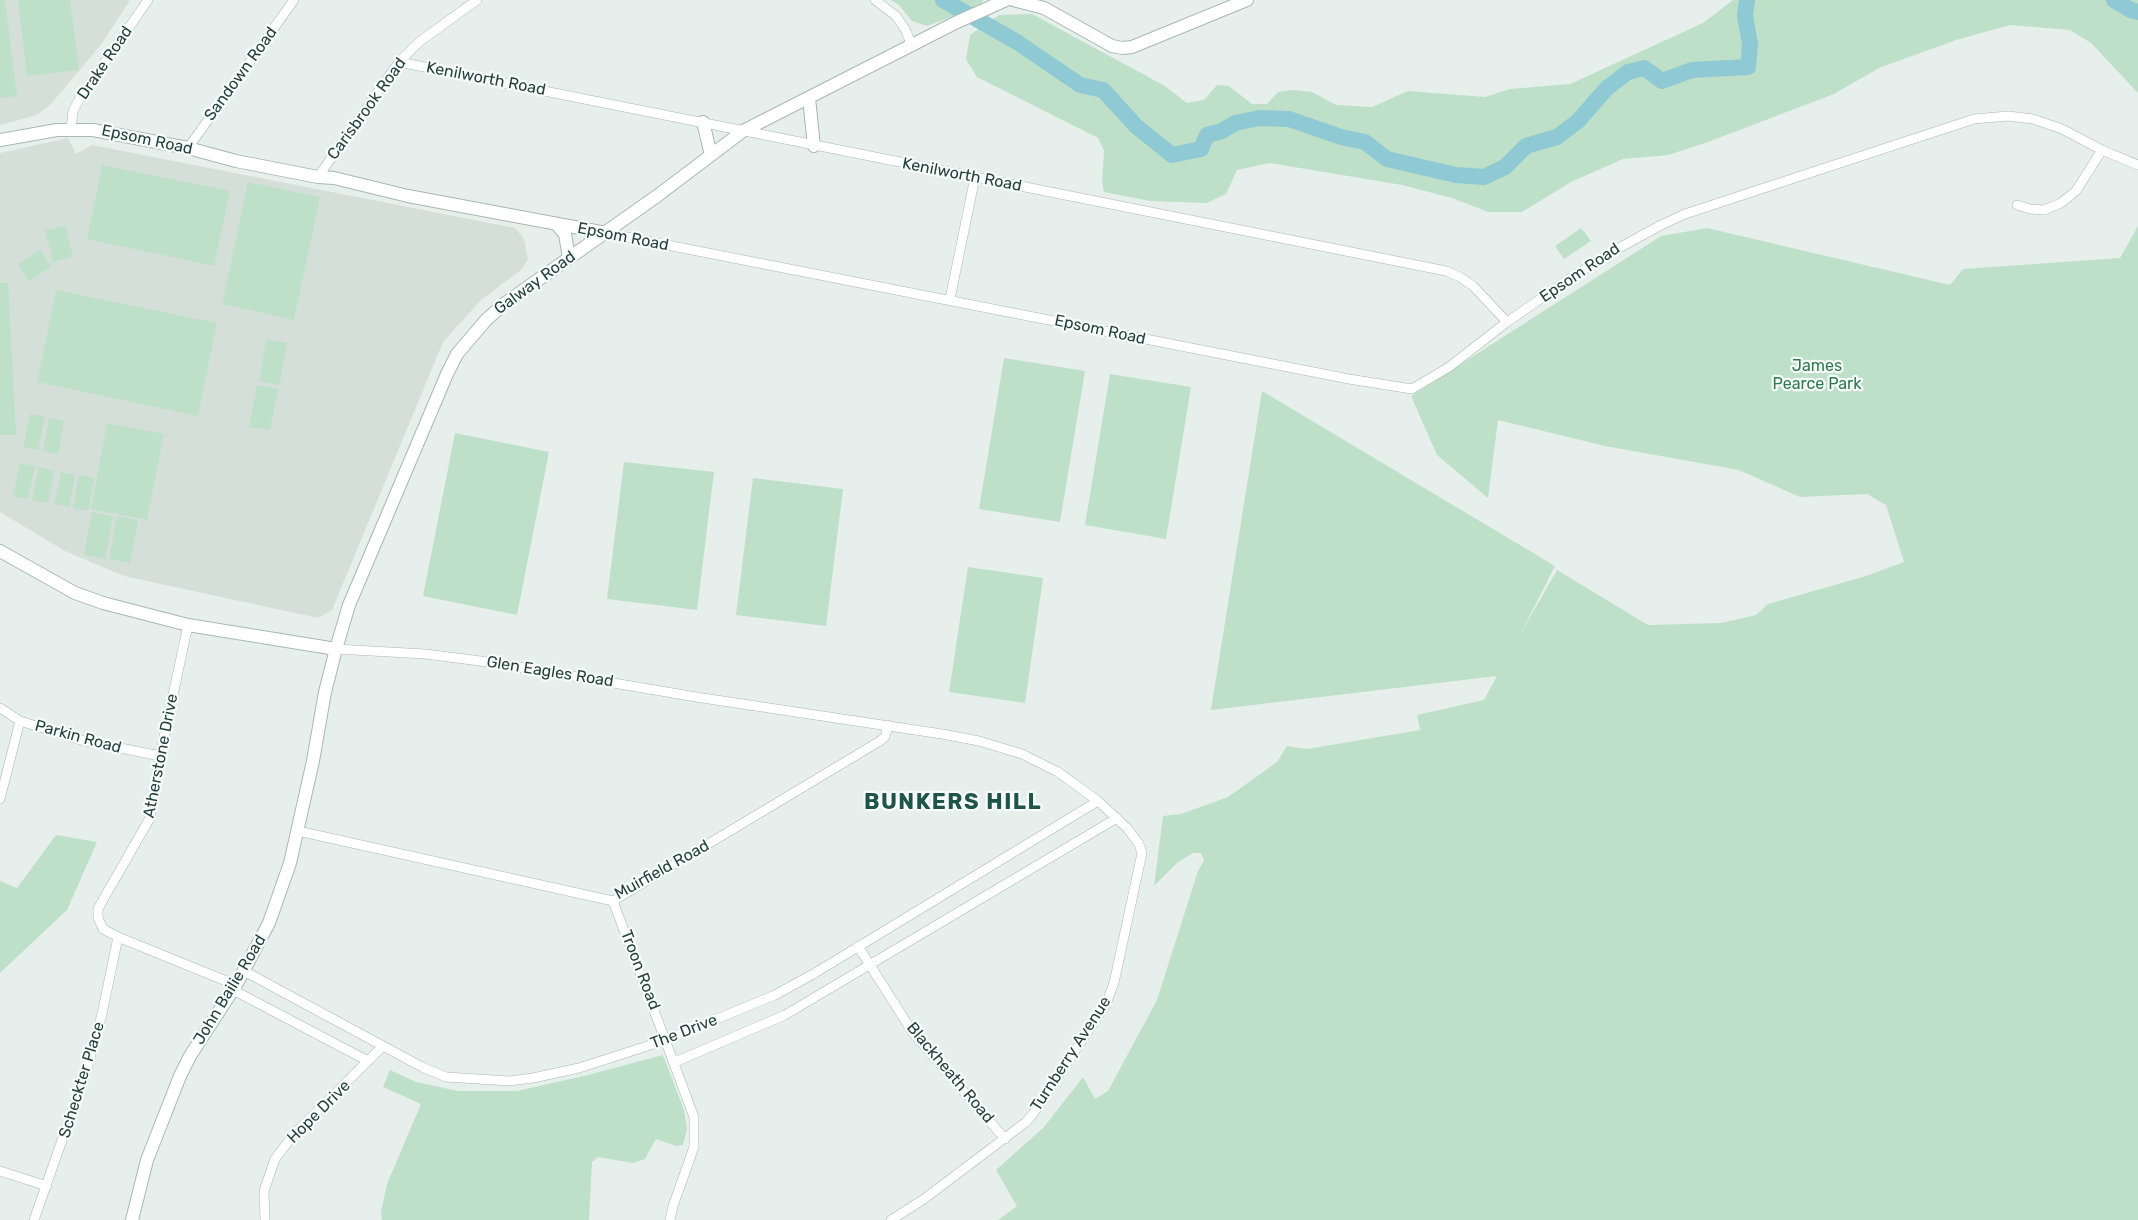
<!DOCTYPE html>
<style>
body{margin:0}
canvas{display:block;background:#e6efeb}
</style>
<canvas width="2138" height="1220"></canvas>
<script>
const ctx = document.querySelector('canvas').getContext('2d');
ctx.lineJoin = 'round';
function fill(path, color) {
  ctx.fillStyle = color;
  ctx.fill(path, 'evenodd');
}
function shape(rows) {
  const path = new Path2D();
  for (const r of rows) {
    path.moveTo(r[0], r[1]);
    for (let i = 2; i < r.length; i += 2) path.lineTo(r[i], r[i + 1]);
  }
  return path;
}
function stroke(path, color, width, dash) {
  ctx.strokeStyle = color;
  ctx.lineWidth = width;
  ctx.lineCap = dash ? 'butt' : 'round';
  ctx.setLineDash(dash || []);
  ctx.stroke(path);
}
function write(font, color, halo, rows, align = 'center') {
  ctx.font = font + ' Rubik,sans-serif';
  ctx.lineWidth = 4.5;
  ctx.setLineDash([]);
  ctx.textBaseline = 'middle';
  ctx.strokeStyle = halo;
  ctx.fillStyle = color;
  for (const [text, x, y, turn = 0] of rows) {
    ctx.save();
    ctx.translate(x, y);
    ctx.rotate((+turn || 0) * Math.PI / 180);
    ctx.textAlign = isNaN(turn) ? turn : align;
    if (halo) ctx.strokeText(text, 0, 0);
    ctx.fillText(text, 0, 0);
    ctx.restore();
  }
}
fill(shape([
 [0,0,129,0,129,2,100,46,50,105,37,115,0,125],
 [68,138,76,154,92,145,515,228,524,239,528,259,522,269,481,300,443,342,332,610,318,618,124,576,65,551,0,512,0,153]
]), '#d4dfda');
fill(shape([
 [0,0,5,0,17,96,0,98],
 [18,0,70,0,79,70,27,76],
 [891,0,983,0,981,6,927,26,912,21,899,5],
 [1733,0,2138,0,2138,93,2091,43,2070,30,2010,25,1956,40,1879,68,1834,94,1708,142,1668,155,1623,159,1571,182,1522,212,1488,212,1452,198,1402,185,1270,163,1237,170,1226,194,1207,203,1150,201,1104,192,1102,181,1104,151,1098,138,977,77,966,59,970,35,999,15,1032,14,1165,86,1187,103,1204,100,1217,85,1229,86,1252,104,1267,104,1278,92,1293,90,1312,92,1336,105,1372,107,1408,91,1485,97,1510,89,1570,84,1703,23],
 [102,165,230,191,214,266,87,239],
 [248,182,320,197,294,320,222,304],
 [65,226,73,257,53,262,45,230],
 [2138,226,2138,1220,998,1220,1017,1206,996,1170,1044,1127,1083,1077,1095,1099,1108,1091,1157,1000,1198,871,1204,860,1201,853,1193,853,1177,863,1154,886,1163,816,1181,814,1228,797,1277,762,1287,746,1307,749,1420,730,1417,715,1484,700,1497,676,1211,710,1262,391,1555,566,1520,635,1557,570,1648,625,1721,623,1756,615,1768,604,1866,576,1904,562,1886,505,1867,494,1800,497,1739,470,1605,446,1498,420,1488,498,1437,455,1411,396,1661,236,1707,228,1950,285,1963,269,2120,258],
 [1581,228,1591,241,1564,259,1555,246],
 [40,250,51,267,29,281,18,264],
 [0,283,8,283,16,435,0,435],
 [56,290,217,323,198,416,37,382],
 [266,339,287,343,279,385,259,381],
 [1004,358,1085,371,1060,522,979,509],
 [1110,374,1191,387,1166,539,1085,525],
 [257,385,278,389,270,430,249,427],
 [30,414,45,417,38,450,23,447],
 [49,418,64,421,58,454,43,451],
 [107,423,164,434,147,520,91,509],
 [455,433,549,452,517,615,423,596],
 [624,462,714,472,697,610,607,599],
 [20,463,35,466,28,499,13,496],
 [39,467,54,471,48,503,32,500],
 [61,472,75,475,69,507,54,504],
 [79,475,94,478,88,511,73,508],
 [753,478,843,489,826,626,736,615],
 [92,512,113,516,105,559,84,555],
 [117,516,138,520,130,563,109,559],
 [968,567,1043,578,1025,703,949,692],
 [56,835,97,842,67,910,0,973,0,881,17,888],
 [663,1055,684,1110,687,1129,683,1145,676,1146,656,1139,645,1159,633,1163,598,1157,592,1162,589,1220,382,1220,381,1211,387,1184,421,1104,383,1087,390,1070,416,1082,458,1091,517,1091,584,1076]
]), '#bfe0c8');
stroke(shape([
 [943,0,1017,42,1080,85,1103,90,1136,126,1172,155,1201,149,1207,135,1222,131,1235,123,1260,118,1289,119,1341,137,1365,142,1387,159,1456,175,1484,177,1505,167,1526,146,1557,137,1578,121,1607,88,1628,72,1644,68,1662,81,1692,70,1748,67,1750,44,1745,16,1747,0],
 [2114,0,2131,10,2138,12]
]), '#8ec9d4', 16);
const minor = shape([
 [875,0,896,16,905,29,912,46],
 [399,62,1446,271,1460,277,1473,286,1507,322],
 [71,129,73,111,80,98,148,0],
 [188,148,294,0],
 [318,177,399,62,419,42,477,0],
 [2017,205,2030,209,2044,210,2061,203,2076,191,2102,150],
 [606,233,1349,379,1412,389,1449,367,1507,322,1566,281,1612,252,1659,226,1685,214,1974,119,2008,116,2033,119,2062,129,2102,150,2138,165],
 [950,299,975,177],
 [188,625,160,756,150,818,104,898,98,909,98,918,103,929,118,937,236,985],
 [336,649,425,654,496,663,696,697,942,734,979,741,1022,754,1058,772,1098,801,1127,828,1139,844,1142,853,1114,983,1106,1004,1033,1114,1026,1122,924,1199,891,1220],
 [0,708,20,721,81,740,160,756],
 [0,799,20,721],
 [298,831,613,901,880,741,885,737,888,725],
 [613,901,694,1117,694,1147,673,1206,670,1220],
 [858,946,913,1033,1005,1139],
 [244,971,422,1067,446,1077,509,1081,533,1078,579,1068,666,1040,775,995,815,973,1098,801],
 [233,990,368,1061],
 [675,1062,785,1015,1117,818],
 [0,1171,47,1186],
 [34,1220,87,1069,102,1014,118,937],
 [265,1220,264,1191,275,1159,294,1134,383,1046]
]);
const tertiary = shape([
 [1013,0,1044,8,1112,46,1122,48,1132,47,1247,0],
 [809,98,814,146],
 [703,122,711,155],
 [0,140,57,130,93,130,188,148,236,161,318,177,334,178,408,196,606,233],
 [557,225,565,234,569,258],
 [0,551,75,593,103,603,188,625,336,649],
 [132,1220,147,1160,180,1076,190,1056,236,985,269,923,290,863,313,761,325,692,336,649,349,605,447,374,457,354,486,320,504,304,657,196,743,131,957,22,1006,0]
]);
stroke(minor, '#a8b8b2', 10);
stroke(tertiary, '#a8b8b2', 14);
stroke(minor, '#fff', 9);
stroke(tertiary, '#fff', 12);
write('16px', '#24423a', '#f7fbf9', [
 ["Drake Road",105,63,-56],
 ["Sandown Road",241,74,-54],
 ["Kenilworth Road",486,79,11],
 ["Carisbrook Road",367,109,-54],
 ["Epsom Road",147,140,12],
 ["Kenilworth Road",962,175,11],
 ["Epsom Road",623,237,11],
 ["Epsom Road",1580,273,-34],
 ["Galway Road",535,283,-36],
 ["Epsom Road",1100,330,12],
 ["Glen Eagles Road",550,672,9],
 ["Parkin Road",78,737,15],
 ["Atherstone Drive",161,756,-79],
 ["Muirfield Road",662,870,-29],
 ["Troon Road",640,970,69],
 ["John Bailie Road",230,990,-59],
 ["The Drive",684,1032,-21],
 ["Turnberry Avenue",1071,1054,-57],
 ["Blackheath Road",950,1073,50],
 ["Scheckter Place",82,1080,-73],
 ["Hope Drive",319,1112,-45]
]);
write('16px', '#2d7a4b', '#f7fbf9', [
 ["James",1817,366],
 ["Pearce Park",1817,384]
]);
ctx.letterSpacing = '1.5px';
write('bold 22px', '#1f5548', '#f7fbf9', [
 ["BUNKERS HILL",953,803]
]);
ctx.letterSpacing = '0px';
</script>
